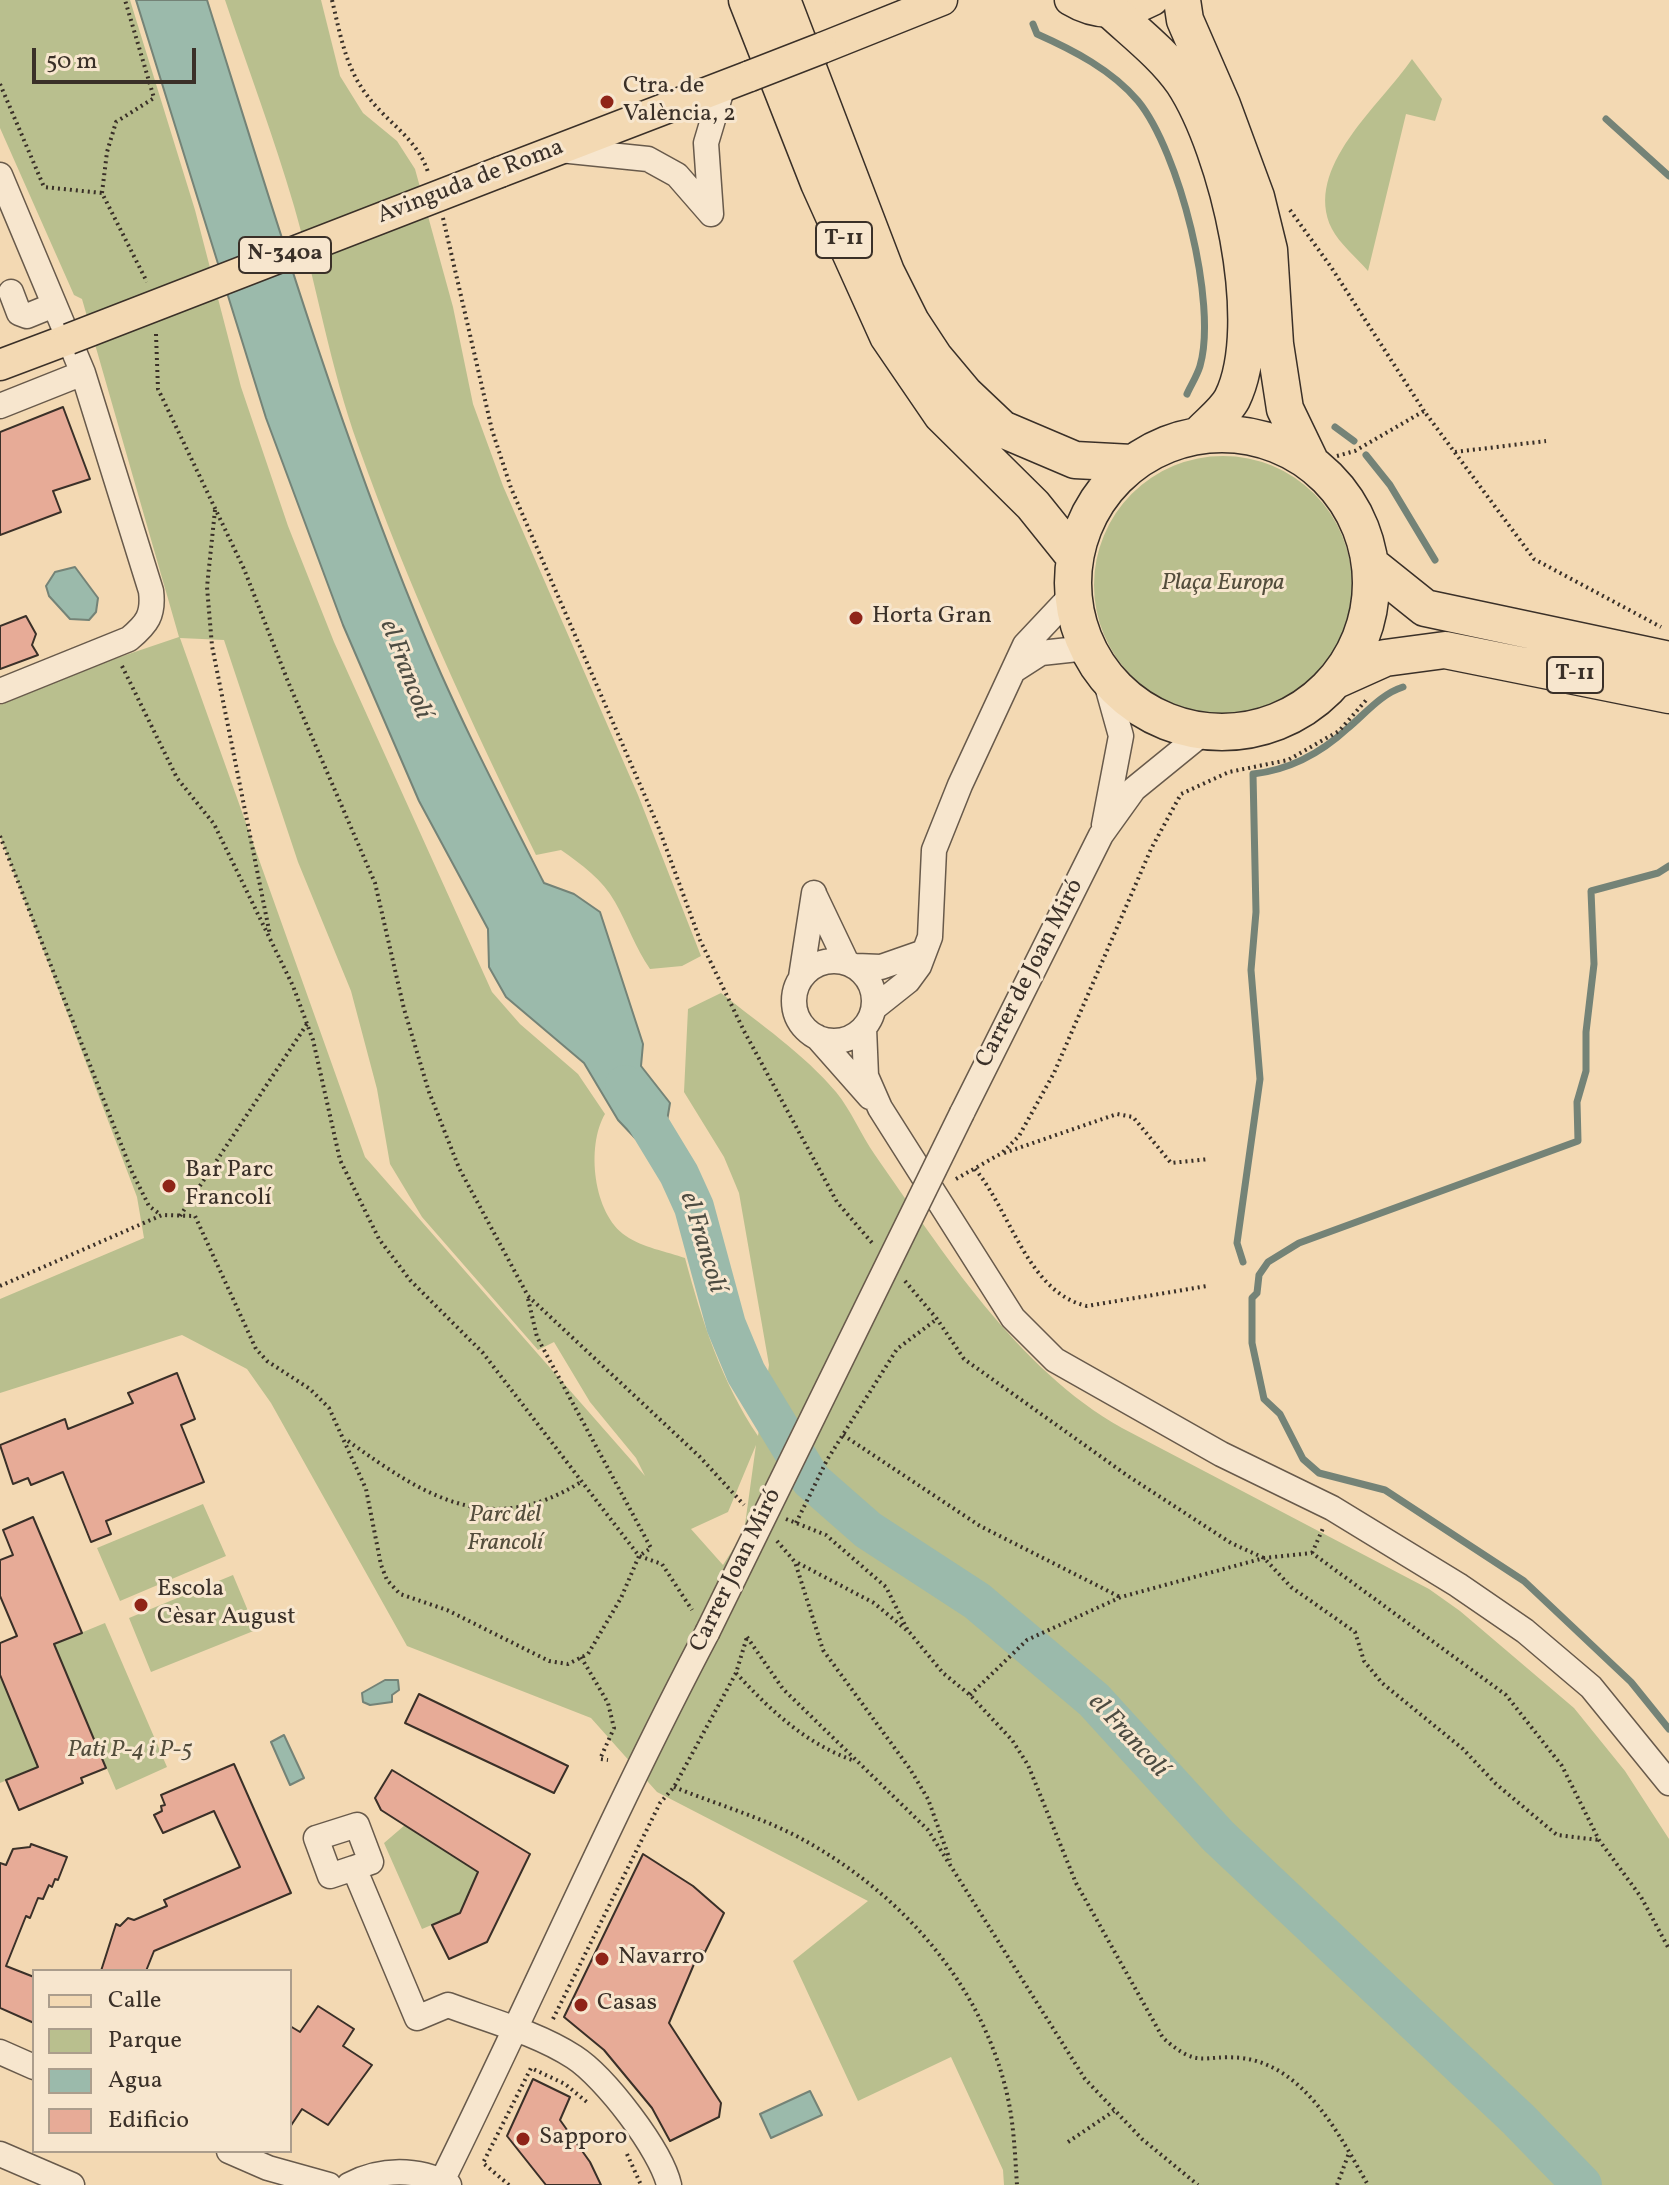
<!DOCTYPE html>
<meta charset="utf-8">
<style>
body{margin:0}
#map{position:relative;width:1669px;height:2185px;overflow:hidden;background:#f3d9b3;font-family:Vollkorn,serif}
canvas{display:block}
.legend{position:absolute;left:32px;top:1969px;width:260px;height:184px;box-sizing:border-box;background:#f7e6ce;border:2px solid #ab9d8c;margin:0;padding:10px 14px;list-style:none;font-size:24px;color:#3a3028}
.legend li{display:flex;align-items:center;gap:16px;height:40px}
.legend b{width:40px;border:2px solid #ab9d8c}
.scale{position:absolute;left:32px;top:48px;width:164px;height:36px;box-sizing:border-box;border:4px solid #3a3028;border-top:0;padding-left:10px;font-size:24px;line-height:28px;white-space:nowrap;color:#3a3028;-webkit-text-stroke:6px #f7e6ce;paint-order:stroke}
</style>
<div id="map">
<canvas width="1669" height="2185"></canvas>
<ul class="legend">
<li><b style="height:10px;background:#f3d9b3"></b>Calle</li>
<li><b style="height:22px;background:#b9bf8e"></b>Parque</li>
<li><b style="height:22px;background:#9bbaab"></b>Agua</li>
<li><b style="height:22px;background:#e7ab97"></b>Edificio</li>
</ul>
<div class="scale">50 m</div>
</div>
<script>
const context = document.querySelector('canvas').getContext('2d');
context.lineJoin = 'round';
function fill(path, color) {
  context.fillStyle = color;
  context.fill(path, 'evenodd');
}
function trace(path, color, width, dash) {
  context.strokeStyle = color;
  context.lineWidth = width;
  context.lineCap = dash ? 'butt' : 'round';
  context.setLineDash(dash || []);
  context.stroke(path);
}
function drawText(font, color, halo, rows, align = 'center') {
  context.font = font + ' Vollkorn,serif';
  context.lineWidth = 6;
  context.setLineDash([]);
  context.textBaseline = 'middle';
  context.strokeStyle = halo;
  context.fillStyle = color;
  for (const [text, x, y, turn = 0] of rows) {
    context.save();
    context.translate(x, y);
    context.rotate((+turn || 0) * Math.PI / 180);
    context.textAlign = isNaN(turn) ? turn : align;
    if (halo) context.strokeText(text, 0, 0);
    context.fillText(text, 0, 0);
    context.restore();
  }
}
fill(new Path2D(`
 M 0,0 L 130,0 L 195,210 L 241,387 L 288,526 L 334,642 L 492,992 L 520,1024 L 578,1074 L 605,1114 C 586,1146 593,1214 626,1236 C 641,1247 668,1252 685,1258 C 702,1321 721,1381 758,1436 L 769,1365 L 739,1193 L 724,1157 L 684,1092 L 688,1009 L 721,993 C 760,1024 804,1054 836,1092 C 851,1110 861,1135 875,1155 C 943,1252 1017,1369 1122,1428 L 1429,1589 L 1460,1611 L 1574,1708 L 1625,1771 L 1669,1839 L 1669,2185 L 1004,2185 L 1003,2170 L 951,2057 L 858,2101 L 793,1961 L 868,1901 L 657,1792 L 591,1718 L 407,1646 L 271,1403 L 247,1369 L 182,1335 L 0,1393 L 0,1299 L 144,1238 L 137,1197 L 0,836 L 0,705 L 111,660 L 179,637 L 82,299 L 74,295 L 0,128 ZM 180,638 L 224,640 L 298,862 L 351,991 L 377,1089 L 390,1164 L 422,1217 L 538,1350 L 554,1342 L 590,1402 L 636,1458 L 645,1476 L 365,1157 ZM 756,1445 L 744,1532 L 723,1565 L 691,1529 L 728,1512 Z
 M 225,0 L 321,0 L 340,76 L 363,113 L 397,141 L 415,169 L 453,307 L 473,404 L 503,486 L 638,795 L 701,956 L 682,966 L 650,969 C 635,947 628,925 615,902 C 603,880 581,864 561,850 L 536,855 C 470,721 408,586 358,445 C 330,367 317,286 294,206 C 274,137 248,69 225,0 Z
 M 1412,59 L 1442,99 L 1435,121 L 1406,114 L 1368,271 C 1357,258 1339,243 1332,229 C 1302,168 1381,105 1412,59 Z
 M1094 585a129 129 0 1 1 258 0a129 129 0 1 1-258 0Z
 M 203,1504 L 226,1556 L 120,1601 L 97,1548 Z
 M 233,1575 L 256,1630 L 151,1672 L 129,1618 Z
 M 105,1623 L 167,1767 L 116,1790 L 54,1644 Z
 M 0,1676 L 38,1767 L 0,1783 Z
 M 405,1825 L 478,1872 L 460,1913 L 422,1929 L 384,1843 Z`), '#b9bf8e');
const water = new Path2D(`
 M 136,0 L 207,0 C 272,207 334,414 416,615 C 453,707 499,795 544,883 L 574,894 L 600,912 L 643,1044 L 641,1066 L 670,1103 L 667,1121 L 636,1139 L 618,1120 L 584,1063 L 506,997 L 489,967 L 488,929 L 419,801 L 343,625 L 266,418 Z
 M 75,567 L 98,598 L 96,612 L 89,620 L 70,619 L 49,596 L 46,586 L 55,572 Z
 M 385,1680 L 398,1680 L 399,1690 L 392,1695 L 392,1702 L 370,1705 L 363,1702 L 362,1693 Z
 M 284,1735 L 304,1778 L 290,1785 L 271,1742 Z
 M 810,2091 L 822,2115 L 771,2138 L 760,2114 Z`);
fill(water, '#9bbaab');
trace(water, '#748377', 2);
trace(new Path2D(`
 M 1033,24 L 1037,34 C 1073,50 1112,70 1138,101 C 1179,151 1218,304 1200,366 C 1197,376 1191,385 1187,394
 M 1606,119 L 1669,176
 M 1335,427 L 1354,441
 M 1366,455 L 1390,485 L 1435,560
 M 1669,866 L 1658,873 L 1591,891 L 1594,964 L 1586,1032 L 1586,1071 L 1577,1102 L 1578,1141 L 1299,1243 L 1268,1262 L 1259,1275 L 1257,1293 L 1252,1298 L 1252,1343 L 1264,1399 L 1280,1414 L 1303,1459 L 1319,1473 L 1385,1490 L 1524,1581 L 1631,1682 L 1669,1729
 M 1243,1262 L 1237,1243 L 1260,1079 L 1251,970 L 1256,912 L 1253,774 C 1289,770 1321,753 1348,728 C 1366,713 1381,694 1403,687`), '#748377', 7);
trace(new Path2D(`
 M 625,1085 L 679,1174 L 694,1207 L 726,1325 L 746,1373 L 811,1480 L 868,1530 L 977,1601 L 1094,1700 L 1218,1836 L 1518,2119 L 1582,2185`), '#9bbaab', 40);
const building = new Path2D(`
 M 63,407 L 90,479 L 53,491 L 61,512 L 0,535 L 0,432 Z
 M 26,616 L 36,634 L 32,645 L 38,655 L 0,669 L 0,626 Z
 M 177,1373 L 195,1419 L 181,1425 L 204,1482 L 106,1521 L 111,1534 L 91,1542 L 63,1472 L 31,1485 L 28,1478 L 13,1484 L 0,1445 L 65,1419 L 68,1429 L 133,1403 L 128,1393 Z
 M 33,1517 L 82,1633 L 54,1644 L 106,1768 L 81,1778 L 83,1783 L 19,1810 L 6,1780 L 38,1767 L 0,1675 L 0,1643 L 17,1636 L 0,1596 L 0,1560 L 13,1555 L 3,1530 Z
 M 419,1694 L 568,1766 L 554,1793 L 405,1723 Z
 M 234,1764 L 291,1893 L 154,1951 L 146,1971 L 101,1971 L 116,1924 L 120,1926 L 128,1918 L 134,1920 L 167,1906 L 164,1900 L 240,1867 L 214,1811 L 163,1833 L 154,1815 L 162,1811 L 161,1806 L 165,1805 L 161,1795 Z
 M 392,1770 L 530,1854 L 487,1942 L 449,1959 L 432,1925 L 460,1913 L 478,1872 L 381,1810 L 375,1798 Z
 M 31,1844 L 67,1857 L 58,1880 L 55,1879 L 52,1887 L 49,1885 L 43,1899 L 38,1898 L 30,1918 L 26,1916 L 6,1966 L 34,1977 L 34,2023 L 0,2008 L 0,1863 L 6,1865 L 13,1849 L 30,1847 Z
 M 643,1854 L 693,1886 L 724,1913 L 705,1952 L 700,1950 L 669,2023 L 721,2103 L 719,2117 L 670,2141 L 652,2108 L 604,2050 L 564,2017 Z
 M 318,2006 L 354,2029 L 343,2046 L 372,2065 L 328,2125 L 302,2109 L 290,2127 L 290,2026 L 300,2032 Z
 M 533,2079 L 570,2097 L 560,2120 L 590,2162 L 601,2185 L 546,2185 L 507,2136 Z`);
fill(building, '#e7ab97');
trace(building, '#3a3028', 2);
const minor = new Path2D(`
 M 560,150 L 648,159 L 677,175 L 711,214
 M 0,175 L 83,373 L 151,591 C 154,615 147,624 129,639 L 0,691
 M 711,214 L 706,143 L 723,86
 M 11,292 L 19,313 L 27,316 L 54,305
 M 0,406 L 83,373
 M 1013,671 L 1041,653 L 1087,648
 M 1104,825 L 1121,736 L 1104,675
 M 815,896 L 846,961
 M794 1001a40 40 0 1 1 80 0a40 40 0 1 1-80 0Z
 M 856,966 L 881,967 L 924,952
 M 801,977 L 814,893
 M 874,1008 L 908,981 L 919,966 L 930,937 L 934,850 L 960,785 L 1025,645 L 1072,595
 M 864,1028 L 866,1076 L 880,1108 L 1013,1318 L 1055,1360 L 1221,1454 L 1332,1508 L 1458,1585 L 1525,1631 L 1591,1687 L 1669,1783
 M 817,1037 L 870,1097
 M 962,1113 L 1101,835 L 1134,789 L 1204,732
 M 354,1868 L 330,1876 L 316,1838 L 357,1825 L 371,1862 L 354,1868 L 417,2018 L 448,2005 C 488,2020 537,2033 574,2057 C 605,2077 661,2150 669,2185
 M 0,2052 L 34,2067
 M 229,2151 L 268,2168 L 329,2185
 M 0,2154 L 72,2185
 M 442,2181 C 532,1999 612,1813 707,1633
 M 349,2185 C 381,2168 418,2168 449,2185`);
const major = new Path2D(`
 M 1070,0 C 1098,17 1125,15 1153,0
 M 822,48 L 942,0
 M 500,172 L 750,76
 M 0,365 L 69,339`);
const highway = new Path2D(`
 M 747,0 L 819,183 L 888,336 L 942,415 L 1033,505 L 1074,556
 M 782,0 L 886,272 L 911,322 L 934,357 L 965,394 L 1002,429 L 1075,460 L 1132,463
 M 1182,0 L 1185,20 L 1222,105 L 1256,197 L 1269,250 L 1275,344 L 1285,409 L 1311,463
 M 1114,13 C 1137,34 1165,56 1183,82 C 1228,150 1269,324 1232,399 C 1225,412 1209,424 1199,435
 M1073 583a149 149 0 1 1 298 0a149 149 0 1 1-298 0Z
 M 1370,564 L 1425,608 L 1669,660
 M 1336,680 L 1385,658 L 1445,650 L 1669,695`);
trace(minor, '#685a4b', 27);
trace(major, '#3a3028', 33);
trace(highway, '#3a3028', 39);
trace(new Path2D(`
 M 332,0 C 340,33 345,66 366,94 C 386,122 417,138 428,172
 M 0,84 L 44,187 L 102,193 L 147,282
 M 102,193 L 107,152 L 116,122 L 154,98 L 125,0
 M 1290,210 L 1331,267 L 1424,411
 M 443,218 L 492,430 L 511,488 L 658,826 L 700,940 L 744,1031 L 837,1202 L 873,1244
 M 156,334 L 158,389 L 244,569 L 289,684 L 375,883 L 404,1009 L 429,1092 L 459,1168 L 528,1296 L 700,1457 L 744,1505
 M 1455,452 L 1546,441
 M 1337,456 L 1355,451 L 1424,411 L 1534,559 L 1661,627
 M 215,510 L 207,587 L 212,646 L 270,935
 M 122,666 L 177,778 L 214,824 L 293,986 L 313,1040 L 340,1160 L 379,1239 L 410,1280 L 483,1353 L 639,1556 L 662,1564 L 692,1610
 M 0,836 L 132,1172 L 149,1206 L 161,1215
 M 1004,1153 L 1117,1114 L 1133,1117 L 1171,1163 L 1209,1159
 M 975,1169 C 1011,1212 1028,1293 1087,1306 L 1207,1286
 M 956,1179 L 1002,1153 L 1019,1136 L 1054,1073 L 1151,849 L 1181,794 L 1229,772 L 1288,760 L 1339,731 L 1368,698
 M 180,1216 L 307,1024
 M 905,1281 L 937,1319 L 964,1359 L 1128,1476 L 1231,1543 L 1264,1558 L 1291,1587 L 1355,1632 L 1364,1661 L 1382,1683 L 1463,1749 L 1496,1784 L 1557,1835 L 1599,1840
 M 0,1286 L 162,1215 L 195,1216 L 256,1349 L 267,1361 L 310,1389 L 329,1408 L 366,1489 L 381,1565 L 387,1580 L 400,1594 L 447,1610 L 549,1661 L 568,1664 L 588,1654 L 621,1598 L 639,1556 L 651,1548 L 537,1337 L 528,1299
 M 843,1435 L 980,1526 L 1120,1597
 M 348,1441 C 425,1496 489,1539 581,1482
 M 786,1519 L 826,1535 L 886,1587 L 908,1631
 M 796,1523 L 827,1460 L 897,1349 L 937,1319
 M 777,1541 L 795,1562 L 823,1650 L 910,1769 L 928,1799 L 950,1860
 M 1312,1553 L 1324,1526
 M 798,1563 L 874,1603 L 910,1633 L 943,1673 L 970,1695 L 1012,1740 L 1028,1765 L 1076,1883 L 1163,2038 C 1200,2070 1201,2054 1242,2058 C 1305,2066 1340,2136 1368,2185
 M 747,1637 L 783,1689 L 928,1830 L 1085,2079 L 1142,2139 L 1198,2185
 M 581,1657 L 608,1703 L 614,1728 L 600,1759 L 608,1760
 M 736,1673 C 771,1711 806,1744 855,1761
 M 970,1695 L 1027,1640 L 1121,1597 L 1264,1558 L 1312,1553 L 1506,1695 L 1562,1766 L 1599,1840 L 1641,1897 L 1669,1949
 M 674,1787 C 718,1805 768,1819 809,1843 C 904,1897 982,1986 1007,2094 C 1014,2124 1015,2155 1017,2185
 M 553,2019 L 660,1803 L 674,1787 L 736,1673 L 747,1637
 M 1068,2142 L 1114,2111
 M 627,2154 L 641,2185
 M 509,2185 L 483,2163 L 531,2068 L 565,2084 L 588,2103
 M 1337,2185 L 1349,2153`), '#3a3028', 4, [2, 4]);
trace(minor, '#f7e6ce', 24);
trace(major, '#f3d9b3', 30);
trace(highway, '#f3d9b3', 36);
const minorBridge = new Path2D(`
 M 707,1633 L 962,1113`);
const majorBridge = new Path2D(`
 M 750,76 L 822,48
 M 69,339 L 500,172`);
trace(minorBridge, '#685a4b', 27, []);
trace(majorBridge, '#3a3028', 33, []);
trace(minorBridge, '#f7e6ce', 24);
trace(majorBridge, '#f3d9b3', 30);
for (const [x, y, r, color] of [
 [607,102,8,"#8f2418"],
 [856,618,8,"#8f2418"],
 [169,1186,8,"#8f2418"],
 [141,1605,8,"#8f2418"],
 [602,1959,8,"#8f2418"],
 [581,2005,8,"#8f2418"],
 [523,2139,8,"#8f2418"]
]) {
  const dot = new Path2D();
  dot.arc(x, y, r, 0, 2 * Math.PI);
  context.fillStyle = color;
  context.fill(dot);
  trace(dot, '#f7e6ce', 3);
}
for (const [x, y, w] of [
 [844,240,56],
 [285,255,92],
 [1575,675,56]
]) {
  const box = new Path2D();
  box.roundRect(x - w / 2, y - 18, w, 36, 6);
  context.fillStyle = '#f7e6ce';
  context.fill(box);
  trace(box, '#3a3028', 2);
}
drawText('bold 22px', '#3a3028', null, [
 ["T-11",844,240],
 ["N-340a",285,255],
 ["T-11",1575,675]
]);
drawText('24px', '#3a3028', '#f7e6ce', [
 ["Ctra. de",623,88],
 ["València, 2",623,116],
 ["Horta Gran",872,618],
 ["Bar Parc",185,1172],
 ["Francolí",185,1200],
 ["Escola",157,1591],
 ["Cèsar August",157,1619],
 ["Navarro",618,1959],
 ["Casas",597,2005],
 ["Sapporo",539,2139]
], 'left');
drawText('24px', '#3a3028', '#f7e6ce', [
 ["Avinguda de Roma",471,183,-21],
 ["Carrer de Joan Miró",1031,974,-63],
 ["Carrer Joan Miró",737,1571,-64]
]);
drawText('italic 24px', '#534d3c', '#f7e6ce', [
 ["Plaça Europa",1223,585],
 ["Parc del",505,1517],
 ["Francolí",505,1545],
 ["Pati P-4 i P-5",130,1752]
]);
drawText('italic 26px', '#4d4c42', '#f7e6ce', [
 ["el Francolí",404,670,69],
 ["el Francolí",701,1243,73],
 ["el Francolí",1127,1737,47]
]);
</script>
